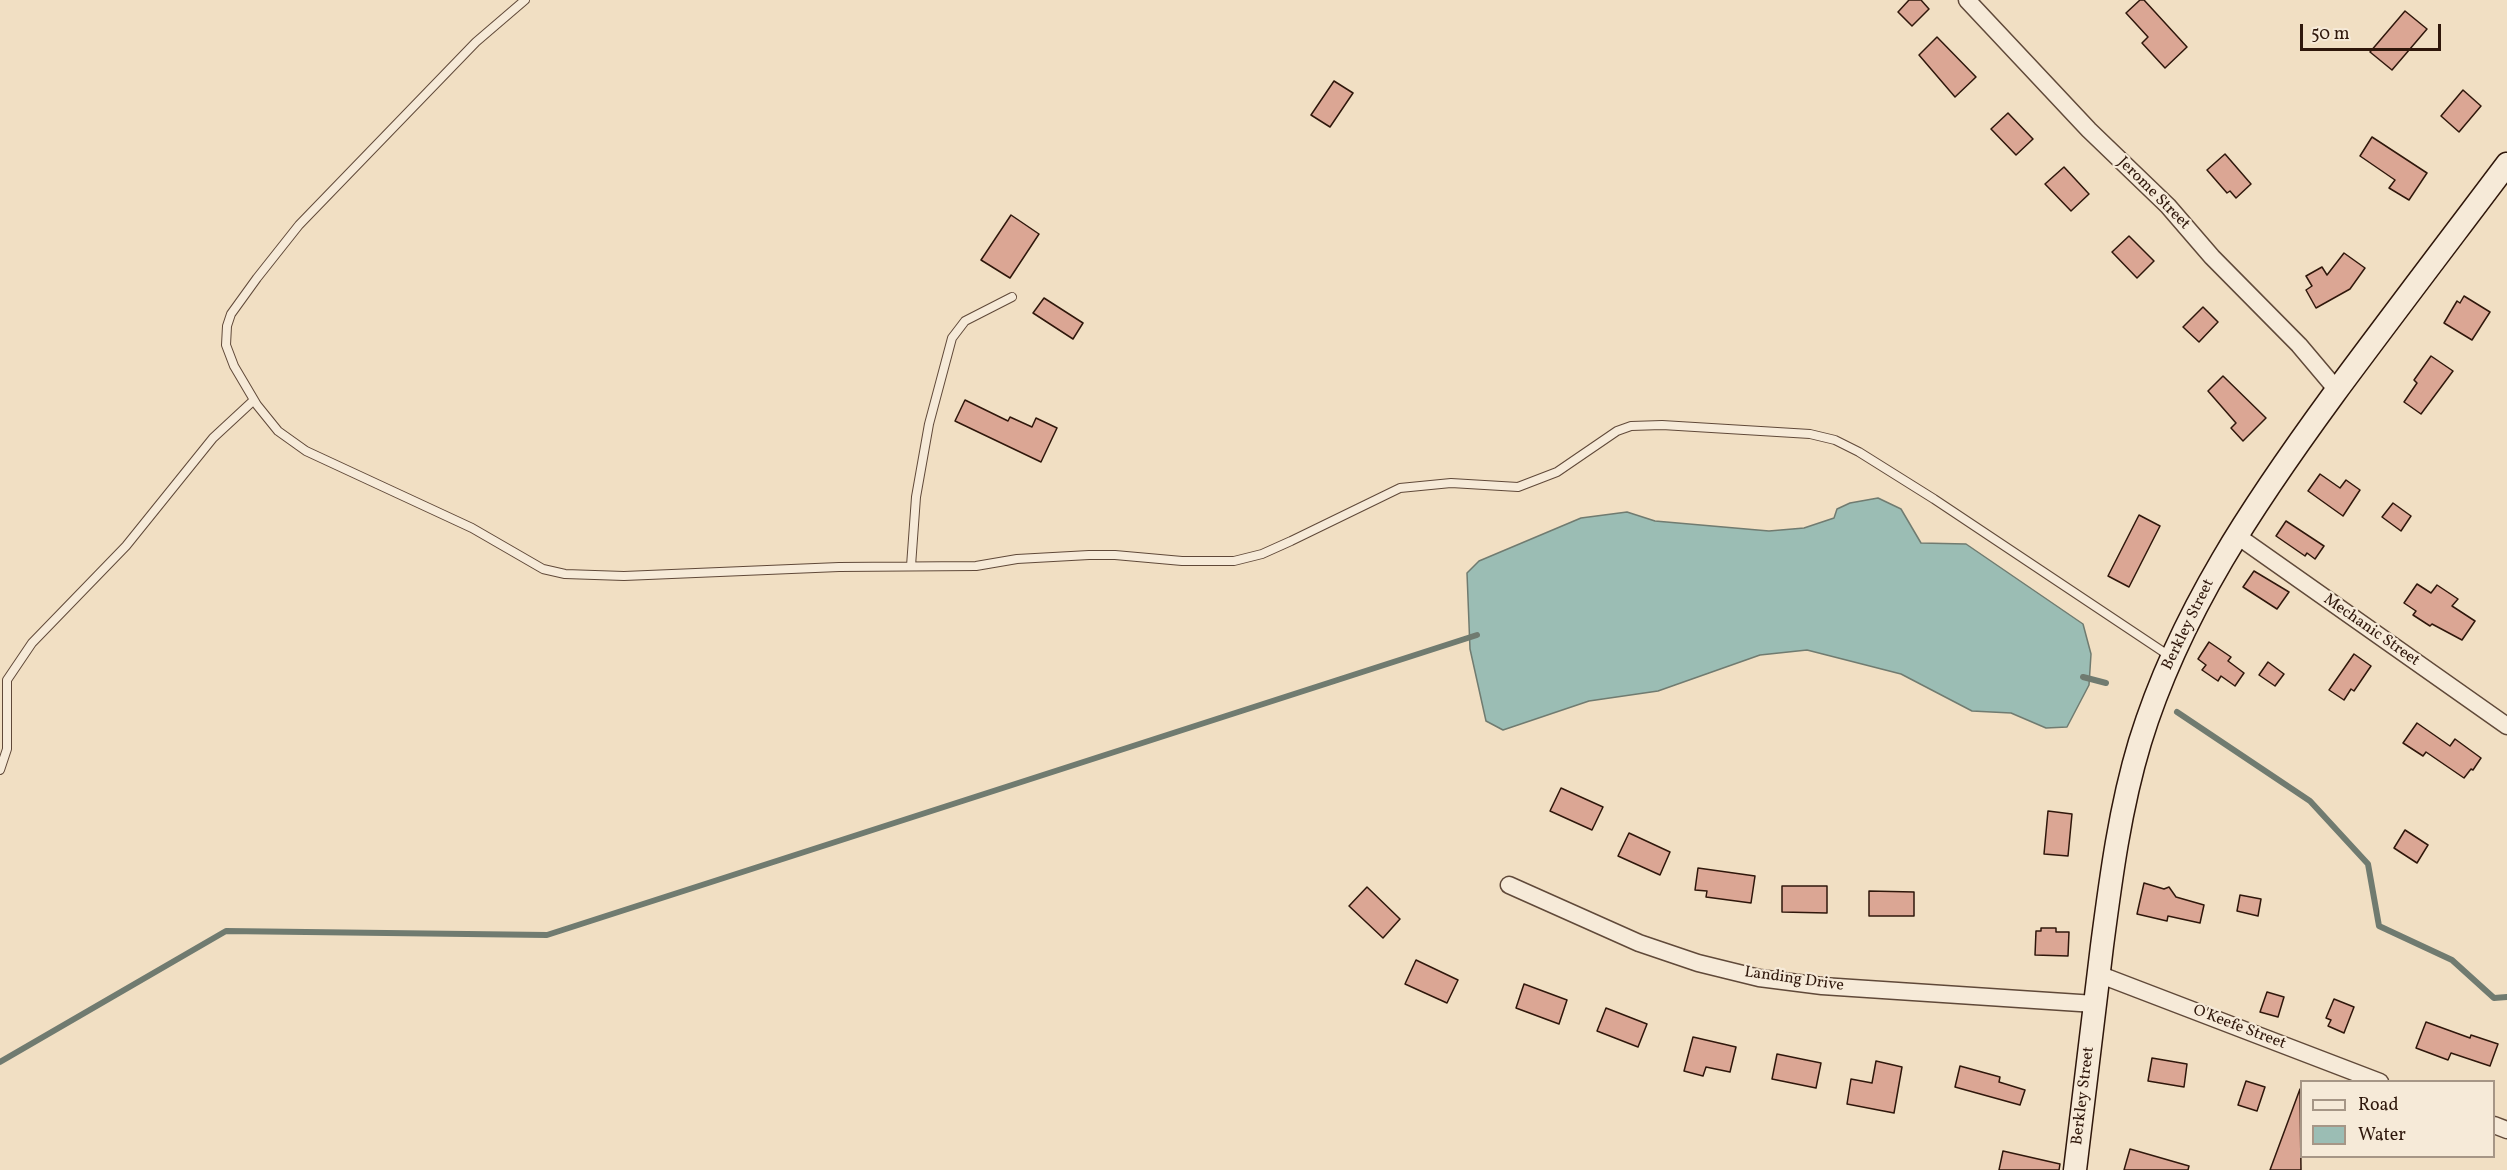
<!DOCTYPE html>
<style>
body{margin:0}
#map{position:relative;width:2507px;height:1170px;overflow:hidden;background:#f1dfc3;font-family:Vollkorn,serif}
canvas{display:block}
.legend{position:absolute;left:2300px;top:1080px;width:195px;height:78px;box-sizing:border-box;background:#f6ead8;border:2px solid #a69686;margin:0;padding:8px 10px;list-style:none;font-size:18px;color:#2f170b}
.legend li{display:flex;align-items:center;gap:12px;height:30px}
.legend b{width:30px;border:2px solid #a69686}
.scale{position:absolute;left:2300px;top:24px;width:141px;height:27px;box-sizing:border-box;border:3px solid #2f170b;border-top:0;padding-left:8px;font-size:18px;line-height:21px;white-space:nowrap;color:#2f170b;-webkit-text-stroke:4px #f6ead8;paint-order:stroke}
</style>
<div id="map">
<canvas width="2507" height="1170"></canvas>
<ul class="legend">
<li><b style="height:8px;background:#f6ead8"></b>Road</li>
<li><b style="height:16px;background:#9bbdb4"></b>Water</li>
</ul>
<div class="scale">50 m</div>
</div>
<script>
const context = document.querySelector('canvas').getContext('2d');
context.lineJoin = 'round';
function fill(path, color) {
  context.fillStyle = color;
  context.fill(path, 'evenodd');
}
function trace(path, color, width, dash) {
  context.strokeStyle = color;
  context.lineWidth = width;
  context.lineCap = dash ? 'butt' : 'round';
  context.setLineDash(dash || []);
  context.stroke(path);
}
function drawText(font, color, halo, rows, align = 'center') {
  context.font = font + ' Vollkorn,serif';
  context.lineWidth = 4.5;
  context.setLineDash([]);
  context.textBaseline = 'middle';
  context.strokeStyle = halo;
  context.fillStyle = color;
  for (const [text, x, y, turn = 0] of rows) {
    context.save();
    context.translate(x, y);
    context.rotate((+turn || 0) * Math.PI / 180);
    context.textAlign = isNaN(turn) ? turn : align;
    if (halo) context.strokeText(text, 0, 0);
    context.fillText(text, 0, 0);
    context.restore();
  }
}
const water = new Path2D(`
 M 1878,498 L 1901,509 L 1921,543 L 1966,544 L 2083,624 L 2091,654 L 2089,685 L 2067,727 L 2046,728 L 2011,713 L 1972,711 L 1901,674 L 1807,650 L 1760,655 L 1658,691 L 1589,701 L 1503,730 L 1486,721 L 1470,649 L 1467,573 L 1479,561 L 1581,518 L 1627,512 L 1655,521 L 1769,531 L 1804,528 L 1834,518 L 1837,509 L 1850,503 Z`);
fill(water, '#9bbdb4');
trace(water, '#707b70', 1.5);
trace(new Path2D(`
 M 2083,677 L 2106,683
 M 2177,712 L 2310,801 L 2368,864 L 2379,926 L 2452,960 L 2494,998 L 2507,997
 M 0,1062 L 226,931 L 547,935 L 1477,635`), '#707b70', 6);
const building = new Path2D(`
 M 1909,0 L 1921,0 L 1929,9 L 1912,26 L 1898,12 Z
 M 2140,0 L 2144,0 L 2187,47 L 2165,68 L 2142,43 L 2148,37 L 2126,13 Z
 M 2405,11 L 2427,29 L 2392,70 L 2370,52 Z
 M 1937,37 L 1976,77 L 1955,97 L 1919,55 Z
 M 1334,81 L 1353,93 L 1330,127 L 1311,115 Z
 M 2463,90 L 2481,106 L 2459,132 L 2441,116 Z
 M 2008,113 L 2033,139 L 2016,155 L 1991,129 Z
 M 2372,137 L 2427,173 L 2409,200 L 2389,188 L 2395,180 L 2360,156 Z
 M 2225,154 L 2251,184 L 2236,198 L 2230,191 L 2227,193 L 2207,170 Z
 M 2064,167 L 2089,194 L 2071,211 L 2045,184 Z
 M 1011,215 L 1039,234 L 1010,278 L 981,260 Z
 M 2129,236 L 2154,261 L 2137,278 L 2112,252 Z
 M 2344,253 L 2365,268 L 2350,289 L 2316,308 L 2306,290 L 2312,286 L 2306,276 L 2322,267 L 2327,275 Z
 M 2464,296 L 2490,312 L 2472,340 L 2444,323 L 2457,301 L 2460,303 Z
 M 1044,298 L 1083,323 L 1073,339 L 1033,313 Z
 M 2203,307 L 2218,322 L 2199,342 L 2183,327 Z
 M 2431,356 L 2453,371 L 2421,414 L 2404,402 L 2417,383 L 2414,380 Z
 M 2223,376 L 2266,418 L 2243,441 L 2231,428 L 2236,423 L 2208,391 Z
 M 965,400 L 1008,421 L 1010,417 L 1032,427 L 1036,418 L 1057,428 L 1041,462 L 955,421 Z
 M 2320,474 L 2340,488 L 2346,480 L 2360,490 L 2343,516 L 2308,491 Z
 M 2393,503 L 2411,516 L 2401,531 L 2382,517 Z
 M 2139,515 L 2160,526 L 2129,587 L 2108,576 Z
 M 2286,521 L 2324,546 L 2315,559 L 2307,553 L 2305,556 L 2276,536 Z
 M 2254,571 L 2289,592 L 2277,609 L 2243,587 Z
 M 2417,584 L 2431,593 L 2437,585 L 2458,599 L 2452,606 L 2475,621 L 2462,640 L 2432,624 L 2430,626 L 2413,615 L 2416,611 L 2404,603 Z
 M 2209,642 L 2231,657 L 2228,661 L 2244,673 L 2235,686 L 2221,676 L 2218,681 L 2202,670 L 2206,665 L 2198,659 Z
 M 2354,654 L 2371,666 L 2354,691 L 2351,689 L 2344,700 L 2329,690 Z
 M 2268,662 L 2284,674 L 2275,686 L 2259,675 Z
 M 2417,723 L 2450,746 L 2455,739 L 2481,758 L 2473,770 L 2471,769 L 2464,778 L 2426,752 L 2423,756 L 2403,743 Z
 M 1561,788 L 1603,807 L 1592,830 L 1550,811 Z
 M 2048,811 L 2072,814 L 2068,856 L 2044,854 Z
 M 2405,830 L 2428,845 L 2417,863 L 2394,848 Z
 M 1629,833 L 1670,852 L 1660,875 L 1618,856 Z
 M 1698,868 L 1755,876 L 1751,903 L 1706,897 L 1707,891 L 1695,890 Z
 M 2144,883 L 2164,889 L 2169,887 L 2176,897 L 2204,905 L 2200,923 L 2168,916 L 2167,921 L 2137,914 Z
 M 1782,886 L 1827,886 L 1827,913 L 1782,912 Z
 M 1367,887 L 1400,919 L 1383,938 L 1349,906 Z
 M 1869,891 L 1914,892 L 1914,916 L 1869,916 Z
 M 2240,895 L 2261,899 L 2258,916 L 2237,911 Z
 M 2041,928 L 2056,928 L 2056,932 L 2069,932 L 2068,956 L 2035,955 L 2036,931 L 2041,931 Z
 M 1416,960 L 1458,980 L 1447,1003 L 1405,984 Z
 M 1524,984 L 1567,1000 L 1559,1024 L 1516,1008 Z
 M 2267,992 L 2284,997 L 2278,1017 L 2260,1012 Z
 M 2334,999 L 2354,1007 L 2344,1033 L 2328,1026 L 2331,1020 L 2326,1018 Z
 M 1606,1008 L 1647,1024 L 1638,1047 L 1597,1031 Z
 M 2426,1022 L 2470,1038 L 2471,1035 L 2498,1044 L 2490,1066 L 2451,1053 L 2448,1060 L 2416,1048 Z
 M 1693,1037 L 1736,1047 L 1730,1072 L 1706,1067 L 1703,1076 L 1684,1071 Z
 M 1777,1054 L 1821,1063 L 1816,1088 L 1772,1079 Z
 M 2152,1058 L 2187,1064 L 2184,1087 L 2148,1081 Z
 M 1876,1061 L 1902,1067 L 1894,1113 L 1847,1104 L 1851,1079 L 1872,1083 Z
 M 1960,1066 L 2000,1077 L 1999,1082 L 2025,1090 L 2020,1105 L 1955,1087 Z
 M 2246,1081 L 2265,1087 L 2257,1111 L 2238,1105 Z
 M 2300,1089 L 2301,1170 L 2270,1170 Z
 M 2130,1149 L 2189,1166 L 2188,1170 L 2124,1170 Z
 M 2003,1151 L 2060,1164 L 2059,1170 L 1999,1170 Z`);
fill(building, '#dba694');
trace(building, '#2f170b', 1.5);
const lane = new Path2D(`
 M 525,0 L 476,42 L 299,225 L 257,278 L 231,314 L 227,326 L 226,345 L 234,366 L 257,405 L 278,431 L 306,451 L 472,528 L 543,569 L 565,574 L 624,576 L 839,567 L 976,566 L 1017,559 L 1089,555 L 1115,555 L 1182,561 L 1234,561 L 1262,554 L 1291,541 L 1400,488 L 1451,483 L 1518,487 L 1557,472 L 1617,431 L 1631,426 L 1662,425 L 1810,434 L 1835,440 L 1859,452 L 1934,499 L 2171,657
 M 911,566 L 916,497 L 929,424 L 952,338 L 965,321 L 1012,297
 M 0,770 L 7,749 L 7,680 L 32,643 L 126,546 L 213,438 L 254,400`);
const street = new Path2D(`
 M 1967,0 L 2089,130 L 2168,206 L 2212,257 L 2299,345 L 2337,390
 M 2236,535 L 2507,726
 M 1509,885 L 1639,943 L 1698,963 L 1759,978 L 1822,986 L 2095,1004
 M 2098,974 L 2380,1082
 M 2494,1125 L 2507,1130`);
const secondary = new Path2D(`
 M 2075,1170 C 2084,1095 2093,1021 2102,946 C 2111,877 2120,808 2140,742 C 2180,612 2255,502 2334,394 C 2391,317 2449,241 2507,164`);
trace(lane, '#604939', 10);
trace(street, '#604939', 19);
trace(secondary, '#2f170b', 25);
trace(lane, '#f6ead8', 8);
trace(street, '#f6ead8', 16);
trace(secondary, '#f6ead8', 22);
drawText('16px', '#2f170b', '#f6ead8', [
 ["Jerome Street",2153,194,45],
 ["Berkley Street",2189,625,-64],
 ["Mechanic Street",2371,631,35],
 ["Landing Drive",1794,980,8],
 ["O'Keefe Street",2239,1028,21],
 ["Berkley Street",2084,1096,-83]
]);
</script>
